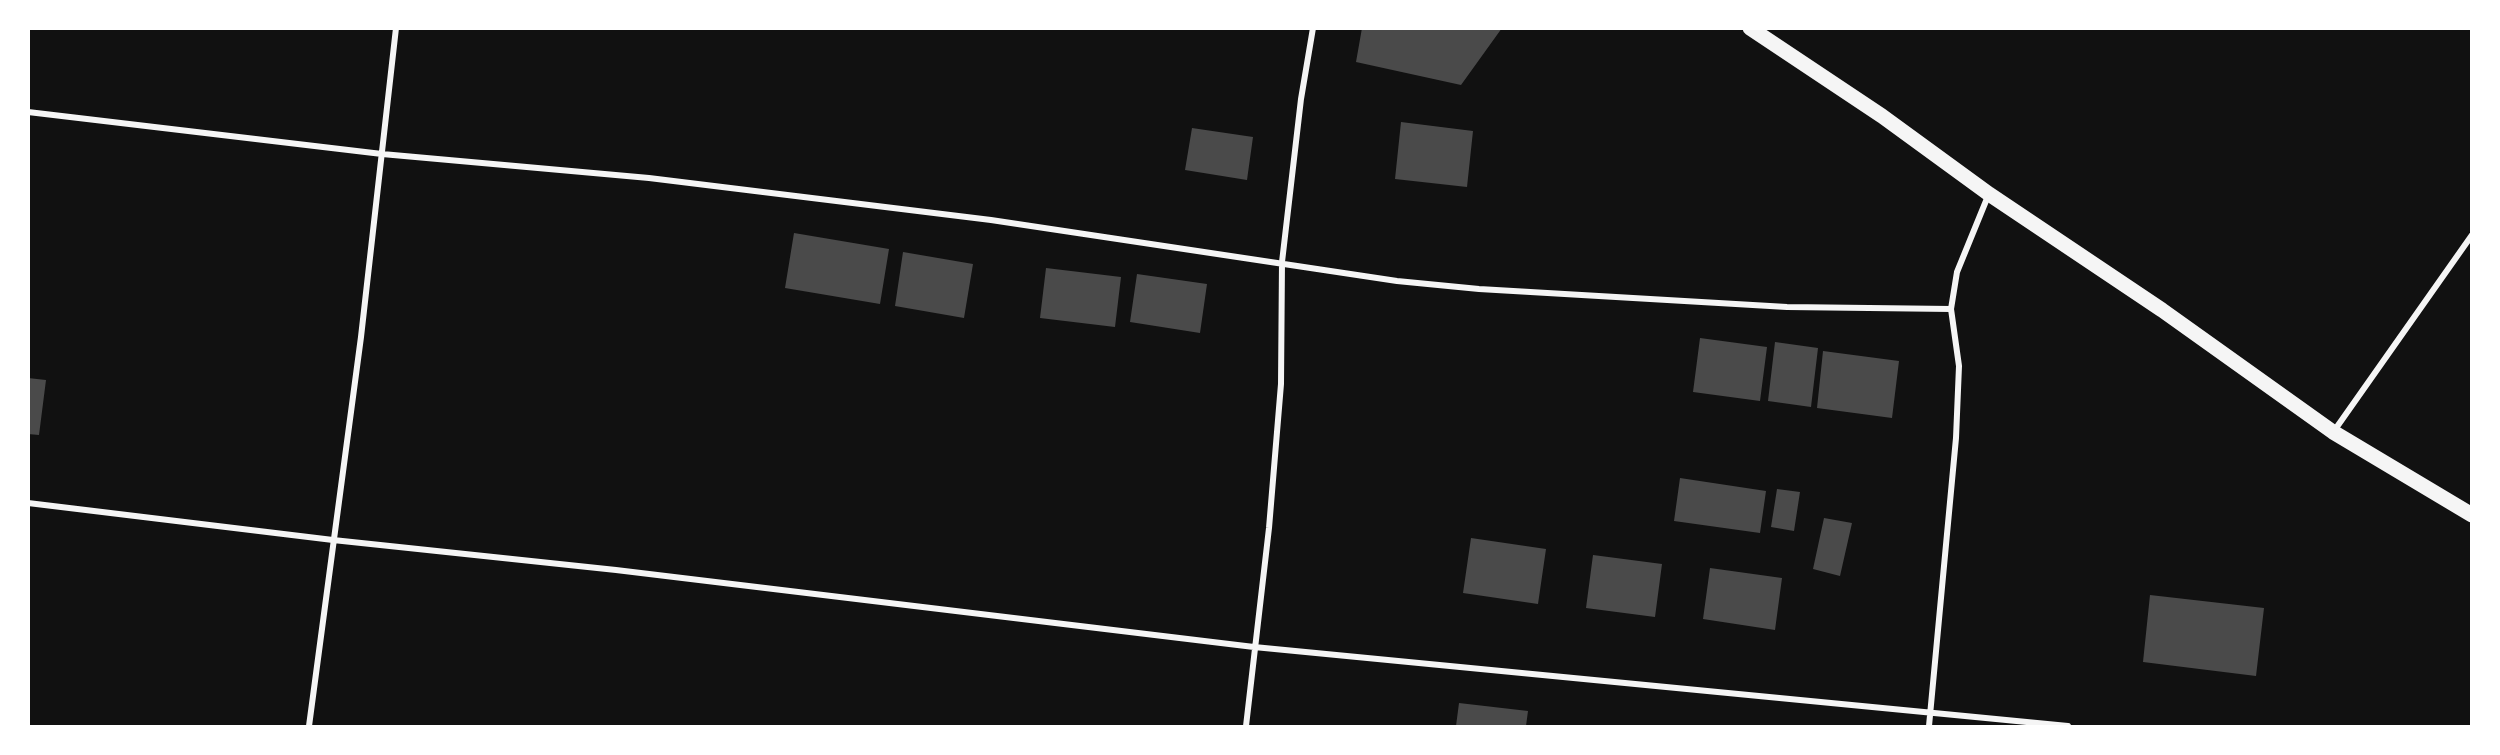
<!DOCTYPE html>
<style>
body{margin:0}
#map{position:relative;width:2500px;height:755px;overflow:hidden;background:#111;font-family:"PT Sans Narrow",sans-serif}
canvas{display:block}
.frame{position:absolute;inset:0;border:30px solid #fff;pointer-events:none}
</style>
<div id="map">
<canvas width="2500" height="755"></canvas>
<div class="frame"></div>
</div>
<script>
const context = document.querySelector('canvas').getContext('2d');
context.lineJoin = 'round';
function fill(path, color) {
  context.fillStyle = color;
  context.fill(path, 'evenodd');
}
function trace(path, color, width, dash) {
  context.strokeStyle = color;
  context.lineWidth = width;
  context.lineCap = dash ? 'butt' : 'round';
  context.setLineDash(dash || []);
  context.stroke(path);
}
fill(new Path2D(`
 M 1362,28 L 1502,28 L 1461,85 L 1356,62 Z
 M 1401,122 L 1473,131 L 1467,187 L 1395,179 Z
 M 1192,128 L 1253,137 L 1247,180 L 1185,170 Z
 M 794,233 L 889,249 L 880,304 L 785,288 Z
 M 903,252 L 973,264 L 964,318 L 895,306 Z
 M 1046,268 L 1121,277 L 1115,327 L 1040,318 Z
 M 1137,274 L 1207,284 L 1200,333 L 1130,322 Z
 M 1700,338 L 1767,347 L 1760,401 L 1693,392 Z
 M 1775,342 L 1818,348 L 1811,407 L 1768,401 Z
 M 1823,351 L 1899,361 L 1892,418 L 1817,408 Z
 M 28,378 L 46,380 L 39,435 L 28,434 Z
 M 1680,478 L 1766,491 L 1760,533 L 1674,521 Z
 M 1777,489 L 1800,492 L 1794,531 L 1771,527 Z
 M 1824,518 L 1852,523 L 1840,576 L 1813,569 Z
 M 1471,538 L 1546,549 L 1538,604 L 1463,593 Z
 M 1593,555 L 1662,564 L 1655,617 L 1586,608 Z
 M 1710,568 L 1782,578 L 1775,630 L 1703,619 Z
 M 2150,595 L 2264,608 L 2256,676 L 2143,662 Z
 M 1459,703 L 1528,711 L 1526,726 L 1456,726 Z`), '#4a4a4a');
trace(new Path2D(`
 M 28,112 L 382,154 L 649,178 L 991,220 L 1397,281 L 1479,289 L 1787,307 L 1951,309
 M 2334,431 L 2472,235
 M 28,503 L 333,540 L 616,570 L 1254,647 L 2068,726
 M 309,726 L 361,337 L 396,28
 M 1246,726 L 1269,528 L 1281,384 L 1282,262 L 1301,99 L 1313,28
 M 1929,726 L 1956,438 L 1959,366 L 1951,309 L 1957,272 L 1988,196`), '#f5f5f5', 6);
trace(new Path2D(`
 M 1750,28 L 1882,116 L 1989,194 L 2162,310 L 2333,432 L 2472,515`), '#f5f5f5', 15);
</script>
